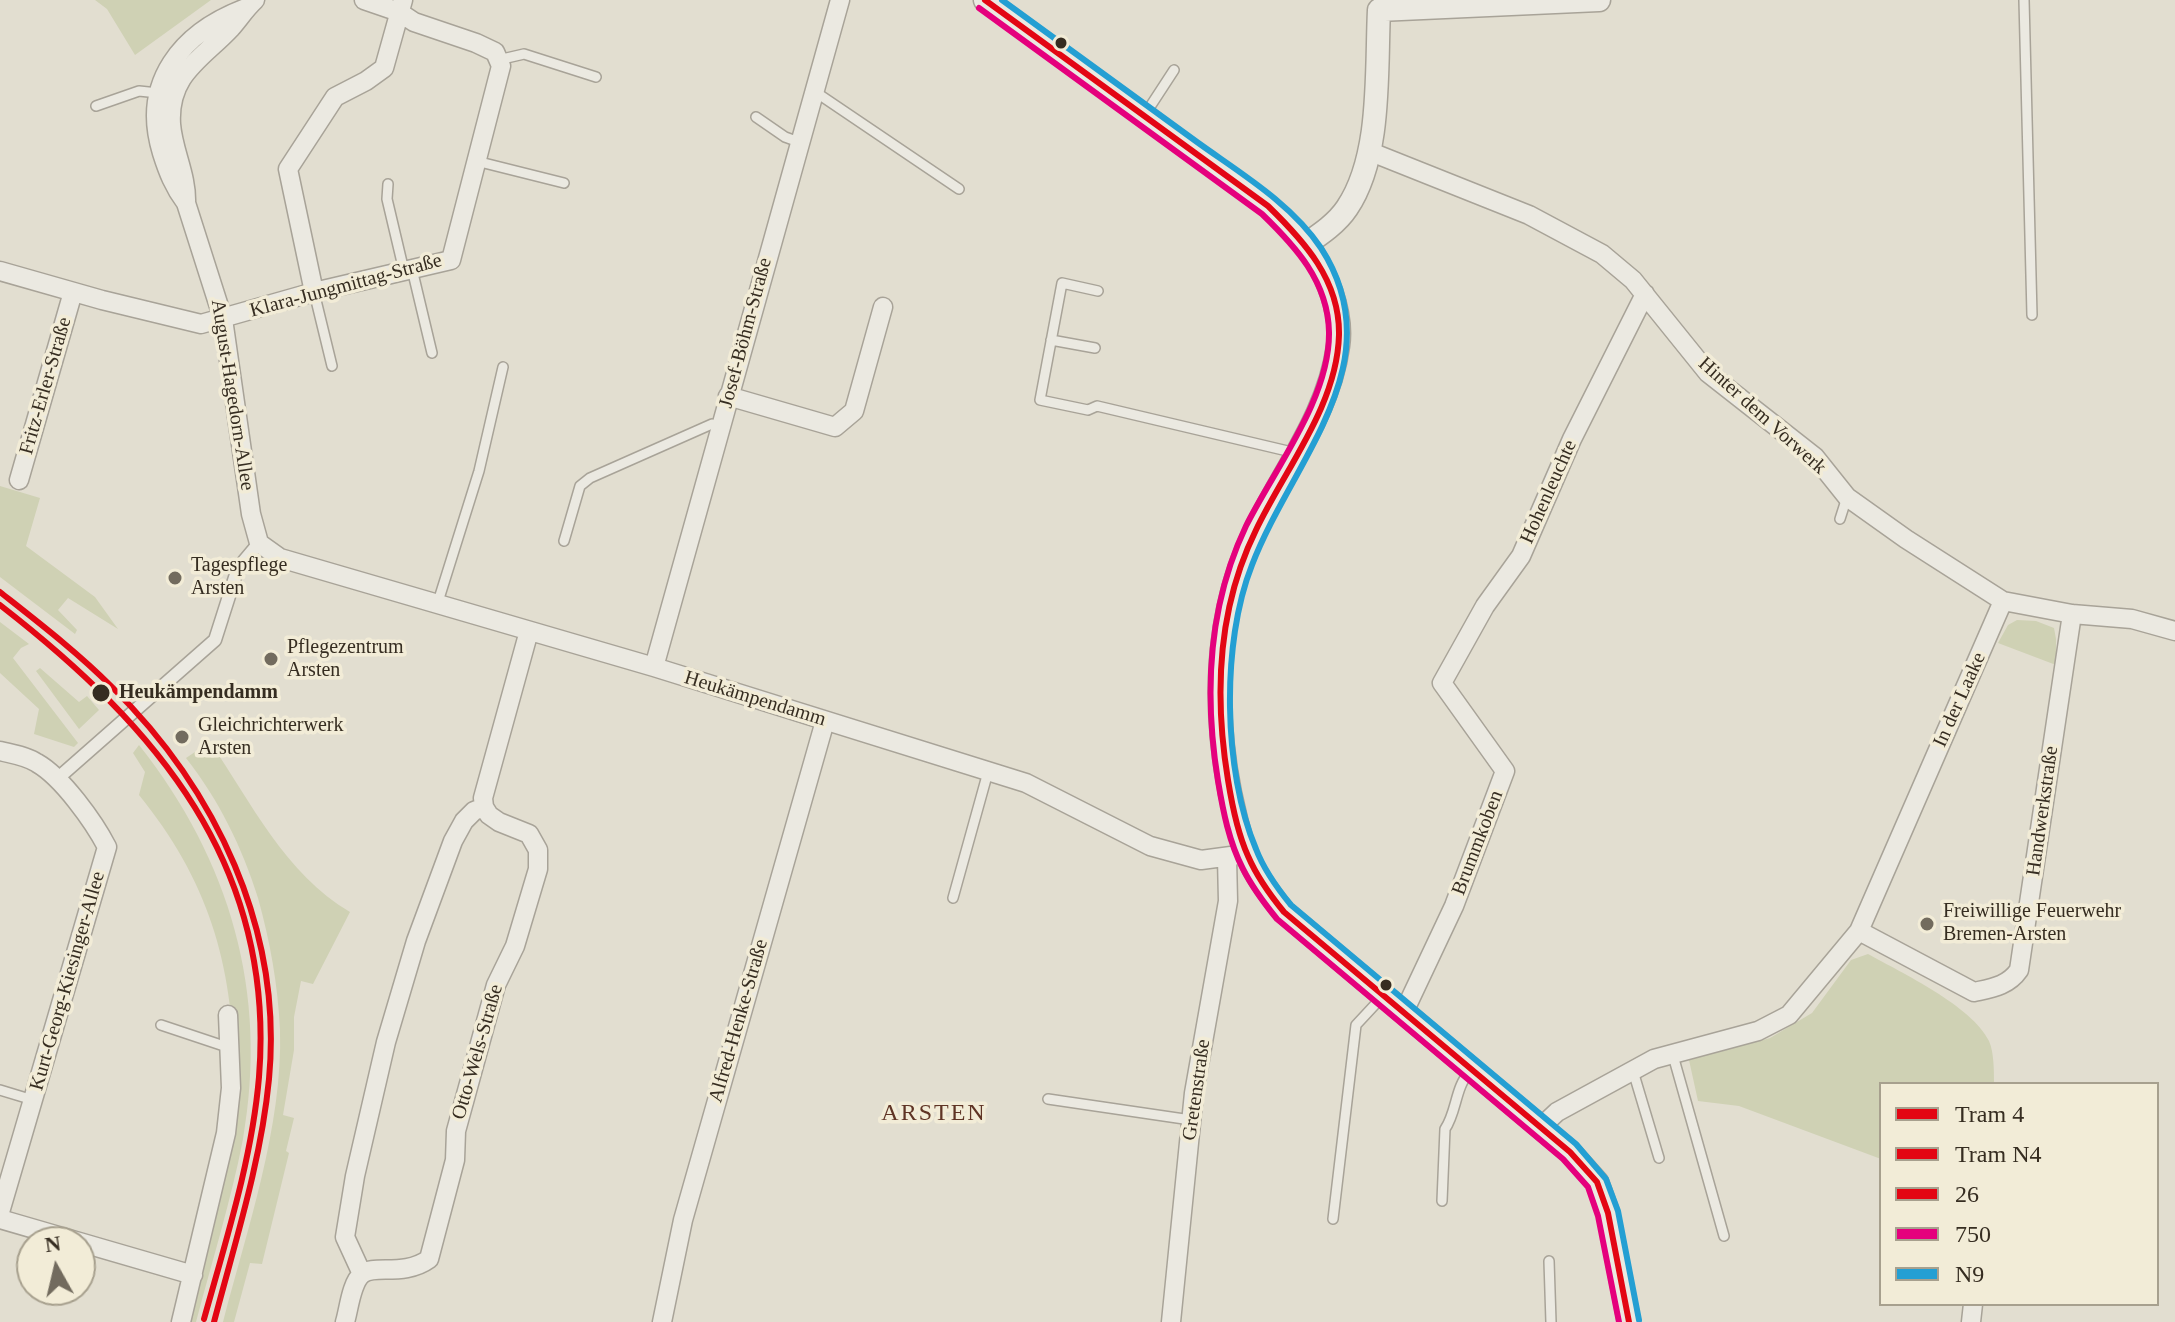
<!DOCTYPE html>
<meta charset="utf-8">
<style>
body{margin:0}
#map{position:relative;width:2175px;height:1322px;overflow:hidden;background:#e2ded0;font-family:Georgia,serif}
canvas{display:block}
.legend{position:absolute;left:1879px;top:1082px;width:280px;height:224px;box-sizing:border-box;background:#f2ecd7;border:2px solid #a7a08e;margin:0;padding:10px 14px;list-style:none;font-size:24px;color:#362d21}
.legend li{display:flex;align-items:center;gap:16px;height:40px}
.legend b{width:40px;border:2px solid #a7a08e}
.north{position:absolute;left:16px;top:1226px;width:80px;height:80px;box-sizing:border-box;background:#f2ecd7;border:2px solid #a7a08e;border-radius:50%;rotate:352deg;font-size:22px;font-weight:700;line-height:32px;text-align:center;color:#362d21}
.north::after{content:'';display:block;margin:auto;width:28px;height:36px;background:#726b5e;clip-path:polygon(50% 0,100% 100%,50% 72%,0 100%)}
</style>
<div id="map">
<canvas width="2175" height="1322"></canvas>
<ul class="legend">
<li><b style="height:10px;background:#e30613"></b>Tram 4</li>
<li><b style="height:10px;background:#e30613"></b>Tram N4</li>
<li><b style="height:10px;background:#e30613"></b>26</li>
<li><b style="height:10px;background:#e5007d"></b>750</li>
<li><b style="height:10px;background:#249fd3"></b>N9</li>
</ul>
<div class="north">N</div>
</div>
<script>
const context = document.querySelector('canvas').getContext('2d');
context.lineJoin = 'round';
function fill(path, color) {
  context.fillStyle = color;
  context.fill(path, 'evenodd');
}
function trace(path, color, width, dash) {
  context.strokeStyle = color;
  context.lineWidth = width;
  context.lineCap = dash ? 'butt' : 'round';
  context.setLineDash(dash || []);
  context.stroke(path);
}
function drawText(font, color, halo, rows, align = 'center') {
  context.font = font + ' Georgia,serif';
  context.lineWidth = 7;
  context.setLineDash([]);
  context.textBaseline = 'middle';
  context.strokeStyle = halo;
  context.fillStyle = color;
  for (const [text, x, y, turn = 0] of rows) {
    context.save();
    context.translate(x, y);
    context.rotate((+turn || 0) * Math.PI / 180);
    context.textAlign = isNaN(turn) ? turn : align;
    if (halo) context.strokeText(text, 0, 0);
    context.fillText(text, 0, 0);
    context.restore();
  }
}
fill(new Path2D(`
 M 95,0 L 211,0 L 135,55 L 107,9 Z
 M 0,486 L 40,498 L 26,546 L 95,597 L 118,629 L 68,598 L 58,610 L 77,630 L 75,634 L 0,577 Z
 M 2017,620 L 2036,621 L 2054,628 L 2056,639 L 2056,665 L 1998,643 L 2008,625 Z
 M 0,622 L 29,644 L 21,648 L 13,658 L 78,743 L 74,747 L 34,734 L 39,709 L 0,673 Z
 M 40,668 L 79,702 L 87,696 L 99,710 L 79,729 L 36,671 Z
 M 210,742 C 251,802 285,874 350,912 L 313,984 L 301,981 L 294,1017 L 294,1050 L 283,1115 L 294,1118 L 286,1151 L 289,1153 L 262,1264 L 250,1263 L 234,1322 L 223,1322 C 247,1230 283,1126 280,1030 C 278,985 270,941 258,898 C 242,847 219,800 186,758 Z
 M 139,745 C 230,860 269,993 243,1139 C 231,1201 212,1261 196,1322 L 189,1322 C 205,1259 224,1196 233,1132 C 236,1112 234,1091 234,1071 C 233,963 208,880 139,795 L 145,772 L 133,753 Z
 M 1868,954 C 1902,973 1972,1006 1989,1041 C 1994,1052 1994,1071 1994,1084 L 1881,1084 L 1881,1159 L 1739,1106 L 1698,1101 L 1689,1060 L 1770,1038 L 1812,1013 L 1851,960 Z`), '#cfd1b4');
const service = new Path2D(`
 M 2024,0 L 2032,315
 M 498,60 L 524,54 L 596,77
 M 814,91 L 959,189
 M 96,106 L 139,91 L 158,93
 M 1144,116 L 1174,70
 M 756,117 L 785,137 L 799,142
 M 476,161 L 564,183
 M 388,184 L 387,199 L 404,271
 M 412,269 L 432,353
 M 1098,291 L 1062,283 L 1040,400 L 1088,410 L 1097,406 L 1296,453
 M 314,292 L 332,366
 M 1051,340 L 1095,348
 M 1840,519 L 1847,497
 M 564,541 L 580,486 L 590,478 L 712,424 L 720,427
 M 437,605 L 479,471 L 503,367
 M 953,898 L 988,772
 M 161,1025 L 221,1045 L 230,1044
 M 1672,1052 L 1724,1236
 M 1633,1071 L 1659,1158
 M 0,1090 L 33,1100
 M 1048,1099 L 1191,1120
 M 1442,1201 L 1445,1129 C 1457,1112 1455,1086 1470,1072
 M 1333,1219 L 1356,1025 L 1383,996
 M 1549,1261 L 1551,1322`);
const pedestrian = new Path2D(`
 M 57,779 L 215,640 L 238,568 L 259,543`);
const minor = new Path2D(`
 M 255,0 C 246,8 239,19 231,28 C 202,59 168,74 171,124 C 173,151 187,175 186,203 L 223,319 L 251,514 L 259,543 L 280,558 L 654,667 L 1026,783 L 1150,846 L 1201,860 L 1246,854
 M 1371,152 L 1529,215 L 1602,254 L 1633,280 L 1708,373 L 1815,457 L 1847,497 L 1906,539 L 2003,601 L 2072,614 L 2132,619 L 2175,631
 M 186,203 C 174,187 168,172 162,153 C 140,82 182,32 246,8
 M 0,271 L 102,300 L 201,324 L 314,292 L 451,260 L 501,66 L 495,52 L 476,43 L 414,22 L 399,12 L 364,0
 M 314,292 L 288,169 L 335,97 L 366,81 L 384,68 L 403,0
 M 728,396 L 835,427 L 854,411 L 883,307
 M 19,480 L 73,292
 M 654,667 L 840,0
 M 0,751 C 12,754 27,756 37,763 C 62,777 94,822 107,847 L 0,1212
 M 1859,931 L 1974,992 C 1992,988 2008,986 2019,970 L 2072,614
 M 1404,1012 L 1454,906 L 1505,771 L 1442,683 L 1485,606 L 1521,556 L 1572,439 L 1645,294
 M 1541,1127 L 1557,1112 L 1654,1059 L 1758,1031 L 1789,1015 L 1859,931 L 2003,601
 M 0,1219 L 193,1275
 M 362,1274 L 345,1237 L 355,1176 L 386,1042 L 416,941 L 453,841 L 464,821 L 474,811 L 484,807
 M 181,1322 L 226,1133 L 231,1088 L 228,1015
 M 345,1322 C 349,1309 351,1283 362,1274 C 374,1264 404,1277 429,1259 L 455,1160 L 456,1131 L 496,985 L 515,946 L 538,869 L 538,850 L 529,834 L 499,822 L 489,815 L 484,807 L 483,798 L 529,631
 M 662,1322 L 683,1220 L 825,721
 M 1171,1322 L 1194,1093 L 1228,901 L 1227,858
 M 1971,1322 L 1973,1304`);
const tertiary = new Path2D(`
 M 985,0 L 1268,206 C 1280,218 1295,230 1306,244 C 1326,271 1343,312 1338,346 C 1329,414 1282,473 1254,533 C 1215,613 1213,707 1230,793 C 1235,814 1239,838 1248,857 C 1257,878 1270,895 1284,912 L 1570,1152 L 1597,1182 L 1608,1213 L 1629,1322
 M 1306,244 C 1321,234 1337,223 1347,208 C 1382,156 1376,71 1379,10 L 1599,0`);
trace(service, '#a8a398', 12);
trace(pedestrian, '#a8a398', 15);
trace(minor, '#a8a398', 21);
trace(tertiary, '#a8a398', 25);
trace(service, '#ebe9e1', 9);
trace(pedestrian, '#ebe9e1', 12);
trace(minor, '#ebe9e1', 18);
trace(tertiary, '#ebe9e1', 22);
trace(new Path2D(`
 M 985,0 L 1268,206 C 1304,241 1340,280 1339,335 C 1337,406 1285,469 1256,530 C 1218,607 1214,695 1228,780 C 1232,805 1237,832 1248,856 C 1257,877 1270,895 1284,912 L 1570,1152 L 1597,1182 L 1608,1213 L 1629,1322`), '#e30613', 6);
trace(new Path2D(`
 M 979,8 L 1262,214 C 1295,246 1328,281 1329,332 C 1330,398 1275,468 1246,526 C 1208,606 1204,695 1218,781 C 1223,811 1229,842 1243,869 C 1252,887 1264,903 1277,919 L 1563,1159 L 1588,1187 L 1598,1216 L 1619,1322`), '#e5007d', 6);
trace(new Path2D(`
 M 1002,0 C 1067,47 1132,95 1197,142 C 1240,173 1291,203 1321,248 C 1395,363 1292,460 1252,565 C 1221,643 1223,771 1256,849 C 1264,870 1277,888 1291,905 L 1576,1144 L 1606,1179 L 1618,1211 L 1639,1320`), '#249fd3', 6);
trace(new Path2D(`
 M 0,592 C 38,622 77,652 111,686 C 216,789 283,930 269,1079 C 261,1162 235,1242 214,1322`), '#e30613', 6);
trace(new Path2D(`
 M 0,605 C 157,727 276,865 259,1077 C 252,1159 226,1240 204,1319`), '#e30613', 6);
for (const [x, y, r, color] of [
 [1061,43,7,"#362d21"],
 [175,578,8,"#726b5e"],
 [271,659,8,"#726b5e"],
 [101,693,10,"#362d21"],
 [182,737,8,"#726b5e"],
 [1927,924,8,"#726b5e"],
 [1386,985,7,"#362d21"]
]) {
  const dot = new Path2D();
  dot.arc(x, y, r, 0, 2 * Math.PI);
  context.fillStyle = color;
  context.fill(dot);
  trace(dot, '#f2ecd7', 3);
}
drawText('20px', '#362d21', '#f2ecd7', [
 ["Klara-Jungmittag-Straße",346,286,-15],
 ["Josef-Böhm-Straße",746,333,-75],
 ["Fritz-Erler-Straße",46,386,-74],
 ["August-Hagedorn-Allee",232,395,81],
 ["Hinter dem Vorwerk",1762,416,42],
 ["Hohenleuchte",1549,492,-66],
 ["Heukämpendamm",755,699,17],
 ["In der Laake",1960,700,-66],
 ["Handwerkstraße",2043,811,-82],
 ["Brummkoben",1478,843,-69],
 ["Kurt-Georg-Kiesinger-Allee",68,981,-74],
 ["Alfred-Henke-Straße",739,1021,-74],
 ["Otto-Wels-Straße",478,1052,-74],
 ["Gretenstraße",1197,1090,-82]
]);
drawText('20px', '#362d21', '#f2ecd7', [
 ["Tagespflege",191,566],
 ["Arsten",191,589],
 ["Pflegezentrum",287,648],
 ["Arsten",287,671],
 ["Gleichrichterwerk",198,726],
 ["Arsten",198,749],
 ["Freiwillige Feuerwehr",1943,912],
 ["Bremen-Arsten",1943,935]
], 'left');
drawText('bold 20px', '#362d21', '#f2ecd7', [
 ["Heukämpendamm",119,693]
], 'left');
context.letterSpacing = '2px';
drawText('24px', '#5f3425', '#f2ecd7', [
 ["ARSTEN",934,1114]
]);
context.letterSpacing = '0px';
</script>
